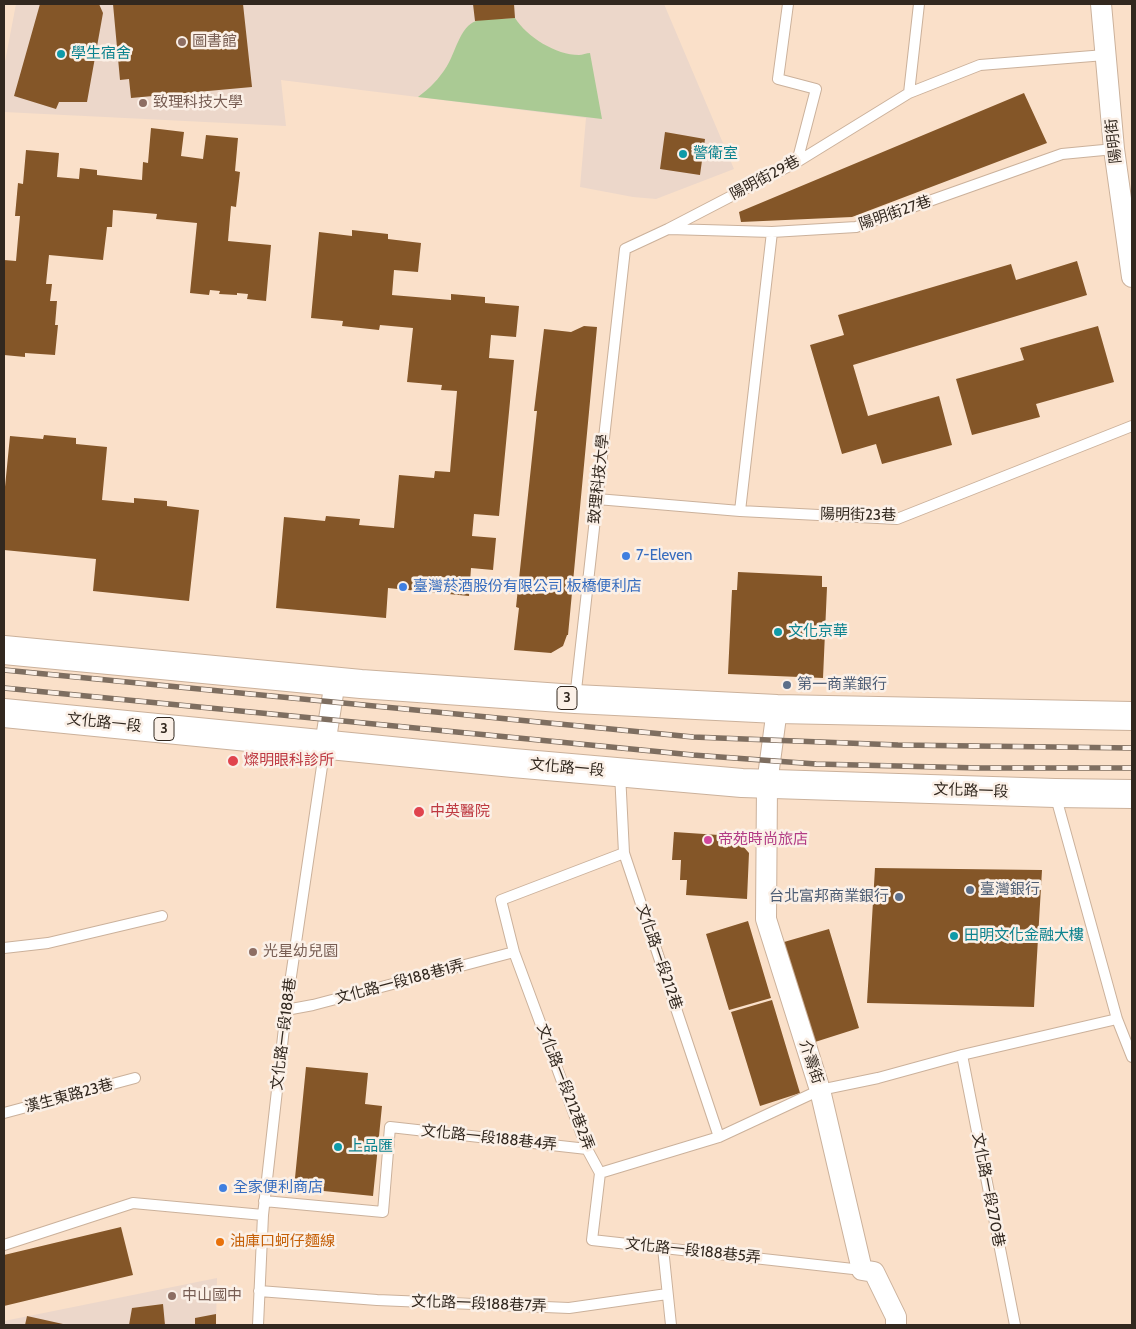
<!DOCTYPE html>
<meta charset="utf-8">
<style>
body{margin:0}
#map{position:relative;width:1136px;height:1329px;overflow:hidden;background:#fae0c9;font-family:Cabin,sans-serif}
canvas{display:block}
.frame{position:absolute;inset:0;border:5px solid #32281f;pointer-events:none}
</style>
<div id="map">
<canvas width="1136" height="1329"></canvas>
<div class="frame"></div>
</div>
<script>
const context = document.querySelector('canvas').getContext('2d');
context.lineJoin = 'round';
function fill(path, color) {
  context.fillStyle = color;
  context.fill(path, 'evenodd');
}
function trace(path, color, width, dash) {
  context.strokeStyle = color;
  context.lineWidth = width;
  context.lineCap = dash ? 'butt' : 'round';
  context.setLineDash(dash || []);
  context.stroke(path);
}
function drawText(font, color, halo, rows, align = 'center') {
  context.font = font + ' Cabin,"Noto Sans TC",sans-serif';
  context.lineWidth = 5;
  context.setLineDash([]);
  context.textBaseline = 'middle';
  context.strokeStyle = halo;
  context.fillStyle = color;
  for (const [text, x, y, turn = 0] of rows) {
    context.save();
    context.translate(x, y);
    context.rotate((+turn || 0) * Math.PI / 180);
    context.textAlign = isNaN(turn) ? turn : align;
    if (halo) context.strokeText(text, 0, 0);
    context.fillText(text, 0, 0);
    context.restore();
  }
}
fill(new Path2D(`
 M 16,4 L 664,4 L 734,169 L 656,199 L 633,197 L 580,187 L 586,118 L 281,80 L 286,126 L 4,112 L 4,67 Z
 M 217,1278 L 216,1325 L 4,1325 L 4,1321 Z`), '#ecd7ca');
fill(new Path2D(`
 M 515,18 C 527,37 556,55 579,55 C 582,55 587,53 590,53 L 602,119 L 418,97 C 430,88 439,79 447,66 C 455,54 460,26 476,21 C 488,18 503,19 515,18 Z`), '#aaca94');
fill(new Path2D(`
 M 40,4 L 99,4 L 103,13 L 87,102 L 59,102 L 56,109 L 14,96 Z
 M 113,4 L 243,4 L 252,87 L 131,98 L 129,79 L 120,80 Z
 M 473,4 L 514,4 L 515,18 L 475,21 Z
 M 1024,93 L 1047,143 L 852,217 L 741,222 L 739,212 Z
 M 151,128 L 184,132 L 181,156 L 203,159 L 206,135 L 238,138 L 235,171 L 240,172 L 236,207 L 231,206 L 228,241 L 271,245 L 266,301 L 247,299 L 248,294 L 237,293 L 237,295 L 219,294 L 220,291 L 210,290 L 209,295 L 190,293 L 197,223 L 156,219 L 157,214 L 113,210 L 112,227 L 107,227 L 103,260 L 49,255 L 46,284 L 52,284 L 50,301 L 57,301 L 55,325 L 58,325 L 55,355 L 25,353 L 25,357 L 4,355 L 4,260 L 16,261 L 20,216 L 15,216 L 18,183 L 23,184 L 26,150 L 59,153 L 57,177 L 79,179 L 80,168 L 97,170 L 97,175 L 142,180 L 143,162 L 148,163 Z
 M 665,132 L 705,139 L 700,175 L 660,169 Z
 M 352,230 L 388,234 L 388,239 L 421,243 L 418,272 L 394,270 L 392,295 L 451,300 L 451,294 L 485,297 L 485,303 L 519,306 L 516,337 L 491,335 L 489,358 L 514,360 L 499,516 L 474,514 L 472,536 L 496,538 L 493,570 L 471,568 L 469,596 L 388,588 L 386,618 L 276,608 L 284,517 L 325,521 L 326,516 L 360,519 L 359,525 L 394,528 L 399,475 L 434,478 L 435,471 L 450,472 L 457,391 L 441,390 L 442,385 L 407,382 L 413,328 L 380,325 L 379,330 L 342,326 L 343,321 L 311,318 L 319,232 L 352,236 Z
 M 1077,261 L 1087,295 L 853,365 L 868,416 L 939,396 L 952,445 L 882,464 L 876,444 L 842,454 L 810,345 L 844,335 L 838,315 L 1011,264 L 1016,280 Z
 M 584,326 L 597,327 L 568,635 L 567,635 L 563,646 L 551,653 L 514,650 L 519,608 L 516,607 L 537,411 L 534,411 L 544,329 L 571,332 Z
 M 1098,326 L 1114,382 L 1036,404 L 1040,417 L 972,435 L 956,379 L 1024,360 L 1020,348 Z
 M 44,435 L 76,438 L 76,444 L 107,447 L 102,500 L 134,503 L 134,498 L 167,501 L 167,506 L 199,510 L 189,601 L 93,591 L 96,559 L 4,550 L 4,497 L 10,436 L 43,439 Z
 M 738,572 L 822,576 L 822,587 L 827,587 L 823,678 L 728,674 L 732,590 L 737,590 Z
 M 674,832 L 734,836 L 749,853 L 747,899 L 686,895 L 687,880 L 680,880 L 681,860 L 672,860 Z
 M 875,868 L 1042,870 L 1034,1007 L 867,1003 Z
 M 748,921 L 771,998 L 729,1010 L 706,934 Z
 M 829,929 L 859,1028 L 815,1042 L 784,942 Z
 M 772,1000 L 800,1093 L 760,1106 L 731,1012 Z
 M 306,1067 L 368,1073 L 365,1104 L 382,1106 L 373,1196 L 294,1188 Z
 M 121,1227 L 133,1275 L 4,1306 L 4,1255 Z
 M 163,1304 L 165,1325 L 129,1325 L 132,1308 Z
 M 216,1314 L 216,1325 L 195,1325 L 195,1318 Z
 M 27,1316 L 63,1324 L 63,1325 L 25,1325 Z`), '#845628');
const lane = new Path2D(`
 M 788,4 L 778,79 L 816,89 L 797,162
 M 909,93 L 919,4
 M 669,229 L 772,232 L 856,227 L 1062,154 L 1114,149
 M 597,499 L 740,511 L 897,519 L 1132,426
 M 740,511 L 772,232
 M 575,699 L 625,249 L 668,229 L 797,162 L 909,93 L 980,65 L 1105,55
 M 620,773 L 624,853 L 719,1137
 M 1055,794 L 1117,1019 L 1132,1057
 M 4,948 L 48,943 L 162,916
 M 286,1010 L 313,1005 L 514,952
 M 962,1055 L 1015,1325
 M 4,1113 L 135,1078
 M 600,1173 L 719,1137 L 820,1090 L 878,1078 L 962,1055 L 1117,1019
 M 600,1173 L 587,1149 L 514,952 L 501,900 L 624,853
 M 600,1173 L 592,1240 L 862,1270
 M 264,1201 L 383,1212 L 390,1127 L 587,1149
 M 4,1245 L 133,1203 L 263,1215
 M 663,1248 L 671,1325
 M 259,1291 L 377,1300 L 569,1308 L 667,1294
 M 258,1325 L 263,1215 L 286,1010 L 325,746`);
const street = new Path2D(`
 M 1101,4 L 1114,149 L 1132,277
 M 777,709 L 767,784 L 766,919 L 820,1090 L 862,1270 L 874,1272 L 896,1317 L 896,1325
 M 325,745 L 335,681`);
const primary = new Path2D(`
 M 4,650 L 361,684 L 575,699 L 777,709 L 1132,716
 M 4,713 L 513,763 L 742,783 L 1055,793 L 1132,794`);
trace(lane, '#cbb19b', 12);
trace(street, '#cbb19b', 22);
trace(primary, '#cbb19b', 30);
trace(lane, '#fff', 10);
trace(street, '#fff', 20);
trace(primary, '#fff', 28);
const rail = new Path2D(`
 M 4,670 L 693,737 L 898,745 L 1132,748
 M 4,688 L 693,755 L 816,764 L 980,768 L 1132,768`);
trace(rail, '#7e6e60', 5.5);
trace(rail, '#fbf0e7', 4, [11]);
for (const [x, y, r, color] of [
 [182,42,5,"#8d6e63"],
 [61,54,5,"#0f9aa8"],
 [143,103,5,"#8d6e63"],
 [683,154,5,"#0f9aa8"],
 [626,556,5,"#3f7fe0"],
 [403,587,5,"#3f7fe0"],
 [778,632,5,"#0f9aa8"],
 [787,685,5,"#5c6f8a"],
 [233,761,6,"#e0444e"],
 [419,812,6,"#e0444e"],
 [708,840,5,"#d1479c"],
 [970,890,5,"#5c6f8a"],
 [899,897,5,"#5c6f8a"],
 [954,936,5,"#0f9aa8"],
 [253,952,5,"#8d6e63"],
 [338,1147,5,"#0f9aa8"],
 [223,1188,5,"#3f7fe0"],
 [220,1242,5,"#e8710a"],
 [172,1296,5,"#8d6e63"]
]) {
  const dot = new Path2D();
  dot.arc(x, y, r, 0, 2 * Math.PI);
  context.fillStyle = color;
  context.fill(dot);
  trace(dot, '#fbf0e7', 2);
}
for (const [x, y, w] of [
 [567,698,20],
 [164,729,20]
]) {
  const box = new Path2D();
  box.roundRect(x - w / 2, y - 11.5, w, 23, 4);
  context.fillStyle = '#fbf0e7';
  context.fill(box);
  trace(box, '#32281f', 1);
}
drawText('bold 14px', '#32281f', null, [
 ["3",567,698],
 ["3",164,729]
]);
drawText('15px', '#785e54', '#fbf0e7', [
 ["圖書館",192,42],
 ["致理科技大學",153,103],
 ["光星幼兒園",263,952],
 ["中山國中",182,1296]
], 'left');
drawText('15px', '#0d838f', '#fbf0e7', [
 ["學生宿舍",71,54],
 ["警衛室",693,154],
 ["文化京華",788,632],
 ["田明文化金融大樓",964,936],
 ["上品匯",348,1147]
], 'left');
drawText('15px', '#32281f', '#fbf0e7', [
 ["陽明街",1114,141,-96],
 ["陽明街29巷",765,178,-28],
 ["陽明街27巷",895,213,-19],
 ["致理科技大學",599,479,-84],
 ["陽明街23巷",858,515,1],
 ["文化路一段",104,723,6],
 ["文化路一段",567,768,5],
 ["文化路一段",971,791,2],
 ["文化路一段212巷",659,957,71],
 ["文化路一段188巷1弄",400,982,-15],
 ["文化路一段188巷",284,1034,-83],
 ["介壽街",811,1062,72],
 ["文化路一段212巷2弄",565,1087,69],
 ["漢生東路23巷",69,1096,-15],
 ["文化路一段188巷4弄",489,1138,6],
 ["文化路一段270巷",988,1190,79],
 ["文化路一段188巷5弄",693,1251,6],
 ["文化路一段188巷7弄",479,1304,2]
]);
drawText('15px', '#366cbe', '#fbf0e7', [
 ["7-Eleven",636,556],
 ["臺灣菸酒股份有限公司 板橋便利店",413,587],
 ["全家便利商店",233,1188]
], 'left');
drawText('15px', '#4e5e75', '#fbf0e7', [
 ["第一商業銀行",797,685],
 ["臺灣銀行",980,890],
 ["台北富邦商業銀行",889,897,"right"]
], 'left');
drawText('15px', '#be3a42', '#fbf0e7', [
 ["燦明眼科診所",244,761],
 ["中英醫院",430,812]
], 'left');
drawText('15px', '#b23c85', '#fbf0e7', [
 ["帝苑時尚旅店",718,840]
], 'left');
drawText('15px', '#c56008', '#fbf0e7', [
 ["油庫口蚵仔麵線",230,1242]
], 'left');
</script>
